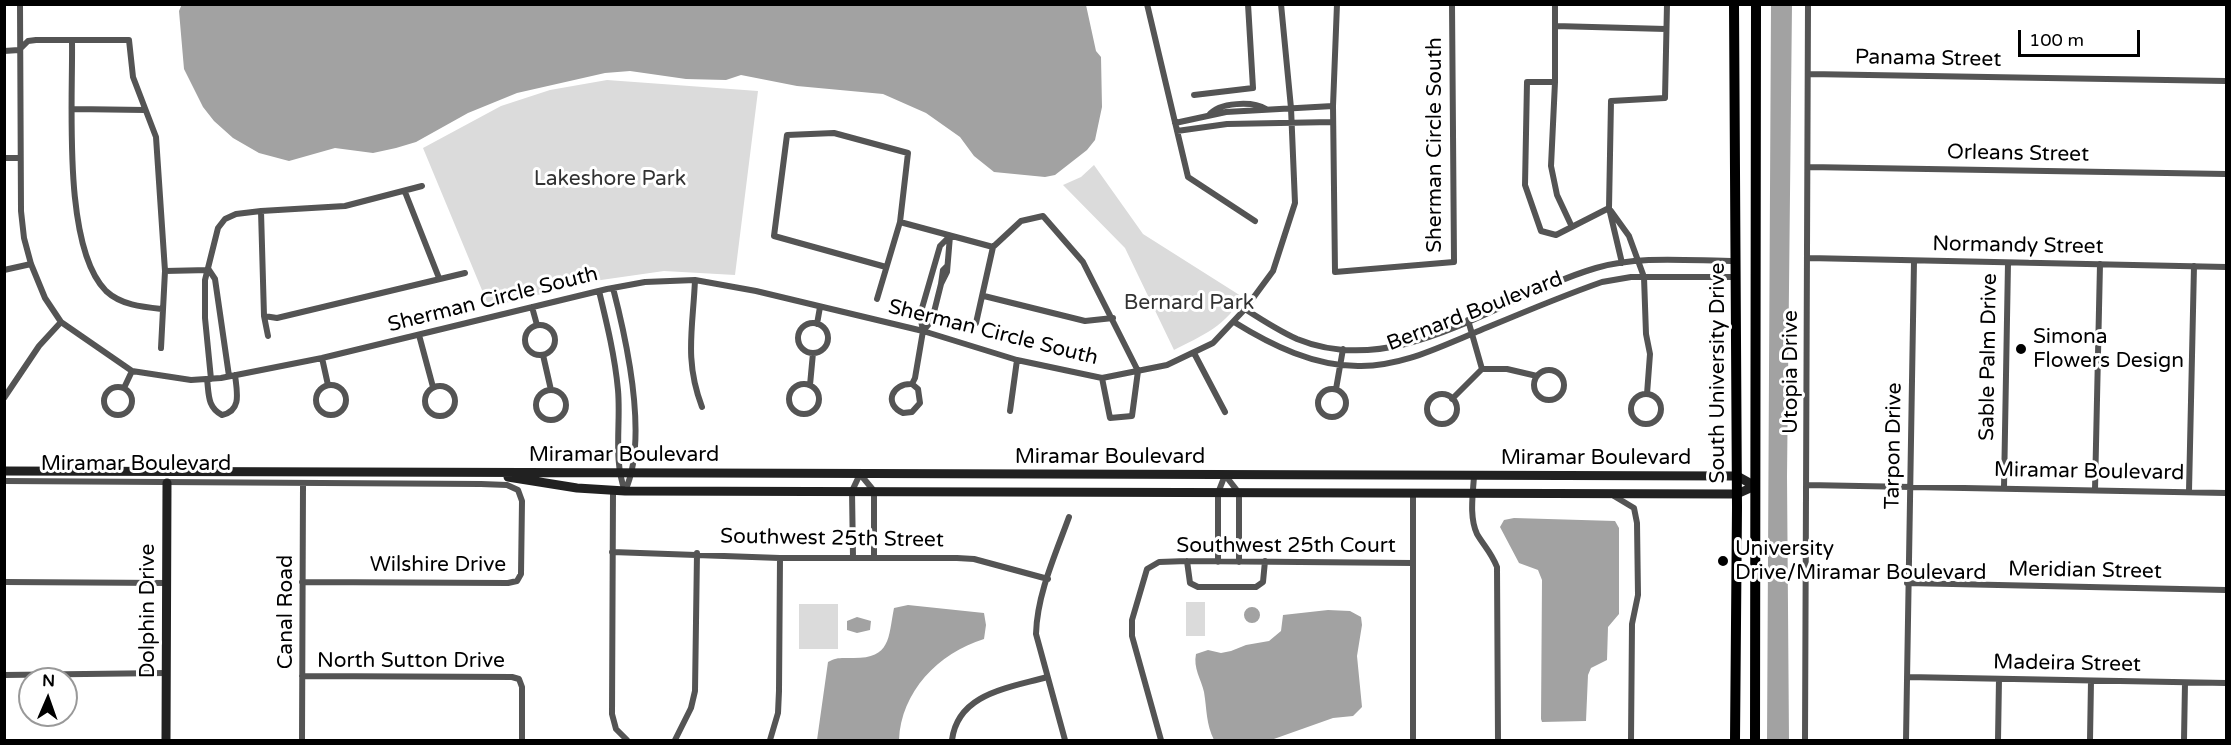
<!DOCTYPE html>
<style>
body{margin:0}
#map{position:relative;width:2231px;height:745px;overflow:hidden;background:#fff;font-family:"Varela Round",sans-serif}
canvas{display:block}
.frame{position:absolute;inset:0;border:6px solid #000;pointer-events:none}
.north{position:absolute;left:18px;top:667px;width:60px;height:60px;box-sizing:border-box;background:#fff;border:2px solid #999;border-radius:50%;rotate:2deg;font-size:16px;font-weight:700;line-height:24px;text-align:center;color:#000}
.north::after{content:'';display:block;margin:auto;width:21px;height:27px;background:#000;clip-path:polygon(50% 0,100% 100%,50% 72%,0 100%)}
.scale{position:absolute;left:2018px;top:30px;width:122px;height:27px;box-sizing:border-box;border:3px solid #000;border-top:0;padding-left:8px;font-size:18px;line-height:21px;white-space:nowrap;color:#000;-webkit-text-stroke:4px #fff;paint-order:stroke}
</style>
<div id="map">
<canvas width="2231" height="745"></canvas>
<div class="frame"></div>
<div class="north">N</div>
<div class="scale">100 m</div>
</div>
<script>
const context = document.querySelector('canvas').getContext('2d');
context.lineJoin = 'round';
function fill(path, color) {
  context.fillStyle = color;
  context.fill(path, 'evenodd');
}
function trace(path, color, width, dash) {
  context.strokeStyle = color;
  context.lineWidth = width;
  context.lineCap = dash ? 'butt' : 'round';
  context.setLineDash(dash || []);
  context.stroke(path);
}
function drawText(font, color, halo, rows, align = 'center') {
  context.font = font + ' "Varela Round",sans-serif';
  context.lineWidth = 6;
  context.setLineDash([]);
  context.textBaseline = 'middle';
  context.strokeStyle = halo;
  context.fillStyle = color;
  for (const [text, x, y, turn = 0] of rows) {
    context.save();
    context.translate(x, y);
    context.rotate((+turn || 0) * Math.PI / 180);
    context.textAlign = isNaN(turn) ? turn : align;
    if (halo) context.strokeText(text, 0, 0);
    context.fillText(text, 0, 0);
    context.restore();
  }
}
fill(new Path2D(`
 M 607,80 L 758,91 L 735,275 L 664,271 L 594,281 L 489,307 L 423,148 L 501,106 L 550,90 Z
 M 1094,165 L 1143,234 L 1241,296 C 1230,324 1200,337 1174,350 L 1125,248 L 1063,185 L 1081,177 Z
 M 1186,602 L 1205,602 L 1205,636 L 1186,636 Z
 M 799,604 L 838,604 L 838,649 L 799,649 Z`), '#dbdbdb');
fill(new Path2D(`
 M 182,4 L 1086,5 L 1096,51 L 1101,57 L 1102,107 L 1095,140 L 1087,150 L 1055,175 L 1045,177 L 994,172 L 974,156 L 960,137 L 926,113 L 883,94 L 797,86 L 741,75 L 726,80 L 686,79 L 630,71 L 605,73 L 517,93 L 468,113 L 416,142 L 396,148 L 373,153 L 335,148 L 289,161 L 259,153 L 233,138 L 214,121 L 203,107 L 184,69 L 179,11 Z
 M 1792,5 L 1787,476 L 1789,740 L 1767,740 L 1771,5 Z
 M 1514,518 L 1615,521 L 1619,528 L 1619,614 L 1608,627 L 1607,660 L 1591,668 L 1588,675 L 1586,721 L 1542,722 L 1541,719 L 1542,580 L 1538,570 L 1519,563 L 1500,527 L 1504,520 Z
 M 908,605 L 984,613 L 986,625 L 984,639 C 938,653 901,692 899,740 L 817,740 L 828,662 C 836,657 842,658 851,658 C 891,659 888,639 894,608 Z
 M1244 615a8 8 0 1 1 16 0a8 8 0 1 1-16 0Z
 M 1328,610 L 1350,611 L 1361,617 L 1362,625 L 1357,656 L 1362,707 L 1353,716 L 1333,718 L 1271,740 L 1214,740 C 1206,724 1207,710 1204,692 C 1201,679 1193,668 1196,654 L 1208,650 L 1221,653 L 1231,651 L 1246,645 L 1269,641 L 1281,631 L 1283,615 Z
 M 857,617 L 871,621 L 870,630 L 857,633 L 847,630 L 847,621 Z`), '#a2a2a2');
trace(new Path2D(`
 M 20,4 L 21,211 L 24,238 L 31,264 L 45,298 L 61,322 L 132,371 L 191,380 L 221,378 L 322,358 L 607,289 L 645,282 L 695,280 L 756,291 L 923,331 L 1017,360 L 1102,378 L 1167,365 L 1213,343 L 1245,309 L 1273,271 L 1295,203 L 1291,108 L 1281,4
 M 1147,4 L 1188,177 L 1255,221
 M 1337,4 L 1333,106 L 1335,272 L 1454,262 L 1452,4
 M 1555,4 L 1555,82 L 1527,82 L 1525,185 L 1541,231 L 1556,235 L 1609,208
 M 1555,26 L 1666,29
 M 72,41 C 73,101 62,247 106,291 C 121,305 142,307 162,309
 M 4,51 L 19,50 L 28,41 L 36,40 L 129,40 L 133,77 L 156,137 L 165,271 L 161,348
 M 1809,74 L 2226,81
 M 1555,82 L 1551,166 L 1557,195 L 1572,227
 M 1194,95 L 1253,88 L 1248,4
 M 73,109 L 145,110
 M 1209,115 C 1219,102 1253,101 1266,109
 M 1175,123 L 1226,112 L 1333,106
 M 1177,131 L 1227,124 L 1333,122
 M 4,158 L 20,158
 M 1808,167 L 2226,174
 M 405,192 L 439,278
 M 261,211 L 264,316 L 268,336
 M 1611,211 L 1629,236 L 1644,277 L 1646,334 L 1650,354 L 1647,394
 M 900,222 L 993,247
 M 1808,258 L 2226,267
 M 1622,263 L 1609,208 L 1611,101 L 1665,98 L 1667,4
 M 4,270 L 31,264
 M 209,270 L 215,279 L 229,376
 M 165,271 L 209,270
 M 695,280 C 693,328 684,360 702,407
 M 941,284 L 947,272 L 950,236
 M 613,288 C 627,342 649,439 625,491
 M 599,291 C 607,324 615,357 618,390 C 621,423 613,460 625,491
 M 984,296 L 1085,321 L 1113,318
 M 877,299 L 900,222 L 908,153 L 834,133 L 787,135 L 774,236 L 886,267
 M 532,307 L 537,325
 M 1245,309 C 1262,320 1279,331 1297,339 C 1399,381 1501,296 1596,268 C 1640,255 1691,261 1737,261
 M 264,316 L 277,318 L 465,273
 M 1468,320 L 1482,369
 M 1234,322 C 1271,345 1315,367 1361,366 C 1402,366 1437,348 1474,333 C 1517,315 1559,297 1602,282 L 1631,277 L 1737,277
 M 976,323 L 993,247 L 1021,221 L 1043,216 L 1083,262 L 1138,371 L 1132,416 L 1110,418 L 1102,378
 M798 338a15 15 0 1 1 30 0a15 15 0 1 1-30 0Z
 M 817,324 L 820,307
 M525 340a15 15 0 1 1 30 0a15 15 0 1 1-30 0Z
 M 923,331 L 932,320 L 941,284 L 943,270 L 947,266
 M 419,335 L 433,387
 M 1194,353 L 1225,412
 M 543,355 L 551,390
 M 322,358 L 328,385
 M1534 385a15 15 0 1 1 30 0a15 15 0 1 1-30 0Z
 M 207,379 C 209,394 207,407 222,415 C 242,411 237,392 235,375
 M 211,379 L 205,318 L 205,280 L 218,228 L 225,219 L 236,214 L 261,211 L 345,206 L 422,186
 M 912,384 L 918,389 L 920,403 L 912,412 L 903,413 C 883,404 892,383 912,384 L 915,378 L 923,331 L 920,315 L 940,246 L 950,236
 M789 399a15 15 0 1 1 30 0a15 15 0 1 1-30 0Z
 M 810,385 L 813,353
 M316 400a15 15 0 1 1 30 0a15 15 0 1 1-30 0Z
 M425 401a15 15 0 1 1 30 0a15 15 0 1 1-30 0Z
 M104 401a14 14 0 1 1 28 0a14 14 0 1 1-28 0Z
 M 124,388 L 132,371
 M1318 403a14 14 0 1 1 28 0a14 14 0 1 1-28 0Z
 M 1336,389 L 1343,349
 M536 405a15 15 0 1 1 30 0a15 15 0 1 1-30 0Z
 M1427 409a15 15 0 1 1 30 0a15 15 0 1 1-30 0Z
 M1631 409a15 15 0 1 1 30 0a15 15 0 1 1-30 0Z
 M 4,398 L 39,346 L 61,322
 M 1452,399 L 1482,369 L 1507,369 L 1537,376
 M 1010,411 L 1017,360
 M 1474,476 C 1473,494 1469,517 1477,534 C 1484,546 1491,552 1497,567 L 1498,740
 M 4,481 L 481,484 L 507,485 L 518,490 L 522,501 L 521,574 L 517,581 L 508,583 L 302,582
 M 1807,485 L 2226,493
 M 2004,488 L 2008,263
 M 613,490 L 612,714 L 616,729 L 627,740
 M 2095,490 L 2100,264
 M 2189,491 L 2194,266
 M 1413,493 L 1413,740
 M 1614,496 L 1634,508 L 1637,523 L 1638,595 L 1632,624 L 1631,740
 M 612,552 L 780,558 L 957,558 L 974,559 L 1048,579
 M 853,557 L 852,491 L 860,474 L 874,491 L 874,557
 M 1187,561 L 1190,583 L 1198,587 L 1256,587 L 1263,582 L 1265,561
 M 1218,562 L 1218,493 L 1225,475 L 1239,493 L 1239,562
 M 4,582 L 166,583
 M 1907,583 L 2226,590
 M 4,675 L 166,673
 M 302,676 L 512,677 L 519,679 L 522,687 L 522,740
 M 1907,677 L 2226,683
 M 302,740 L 303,484
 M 675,740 L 691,708 L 695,691 L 697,553
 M 770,740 L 778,713 L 779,691 L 780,558
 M 952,740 C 958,693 1009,688 1047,677
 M 1065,740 L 1036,634 C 1037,594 1056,553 1069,517
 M 1161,740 L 1132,636 L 1132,620 L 1147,569 L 1159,562 L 1187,561 L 1413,563
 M 1805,740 L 1808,4
 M 1906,740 L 1914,261
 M 1998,740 L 1999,679
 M 2090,740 L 2091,681
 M 2184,740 L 2185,683`), '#545454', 6);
trace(new Path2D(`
 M 4,471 L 1737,476 L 1755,486
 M 508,477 L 577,488 L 625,491 L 1737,494 L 1755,486
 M 166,740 L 167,483`), '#212121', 9);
trace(new Path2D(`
 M 1734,4 L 1737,507 L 1735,740
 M 1755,740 L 1756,4`), '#000', 10);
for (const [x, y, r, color] of [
 [2021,349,6,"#000"],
 [1723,561,6,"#000"]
]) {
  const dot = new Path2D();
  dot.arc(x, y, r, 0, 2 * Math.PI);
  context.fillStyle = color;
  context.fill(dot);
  trace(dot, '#fff', 2);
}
drawText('21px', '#000', '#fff', [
 ["Panama Street",1928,59,1],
 ["Sherman Circle South",1435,145,-90],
 ["Orleans Street",2018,154,1],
 ["Normandy Street",2018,246,1],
 ["Sherman Circle South",493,300,-14],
 ["Bernard Boulevard",1475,312,-21],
 ["Sherman Circle South",993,333,14],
 ["Sable Palm Drive",1989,357,-89],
 ["Utopia Drive",1791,372,-90],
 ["South University Drive",1718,373,-90],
 ["Tarpon Drive",1894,446,-89],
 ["Miramar Boulevard",624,455],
 ["Miramar Boulevard",1110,457],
 ["Miramar Boulevard",1596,458],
 ["Miramar Boulevard",136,464],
 ["Miramar Boulevard",2089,472,1],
 ["Southwest 25th Street",832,539,1],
 ["Southwest 25th Court",1286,546],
 ["Wilshire Drive",438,565],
 ["Meridian Street",2085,571,1],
 ["Dolphin Drive",148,611,-90],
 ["Canal Road",286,612,-90],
 ["North Sutton Drive",411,661],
 ["Madeira Street",2067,664,1]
]);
drawText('21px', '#323232', '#fff', [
 ["Lakeshore Park",610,179],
 ["Bernard Park",1189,303]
]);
drawText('21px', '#000', '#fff', [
 ["Simona",2033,337],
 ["Flowers Design",2033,361],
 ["University",1735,549],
 ["Drive/Miramar Boulevard",1735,573]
], 'left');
</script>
